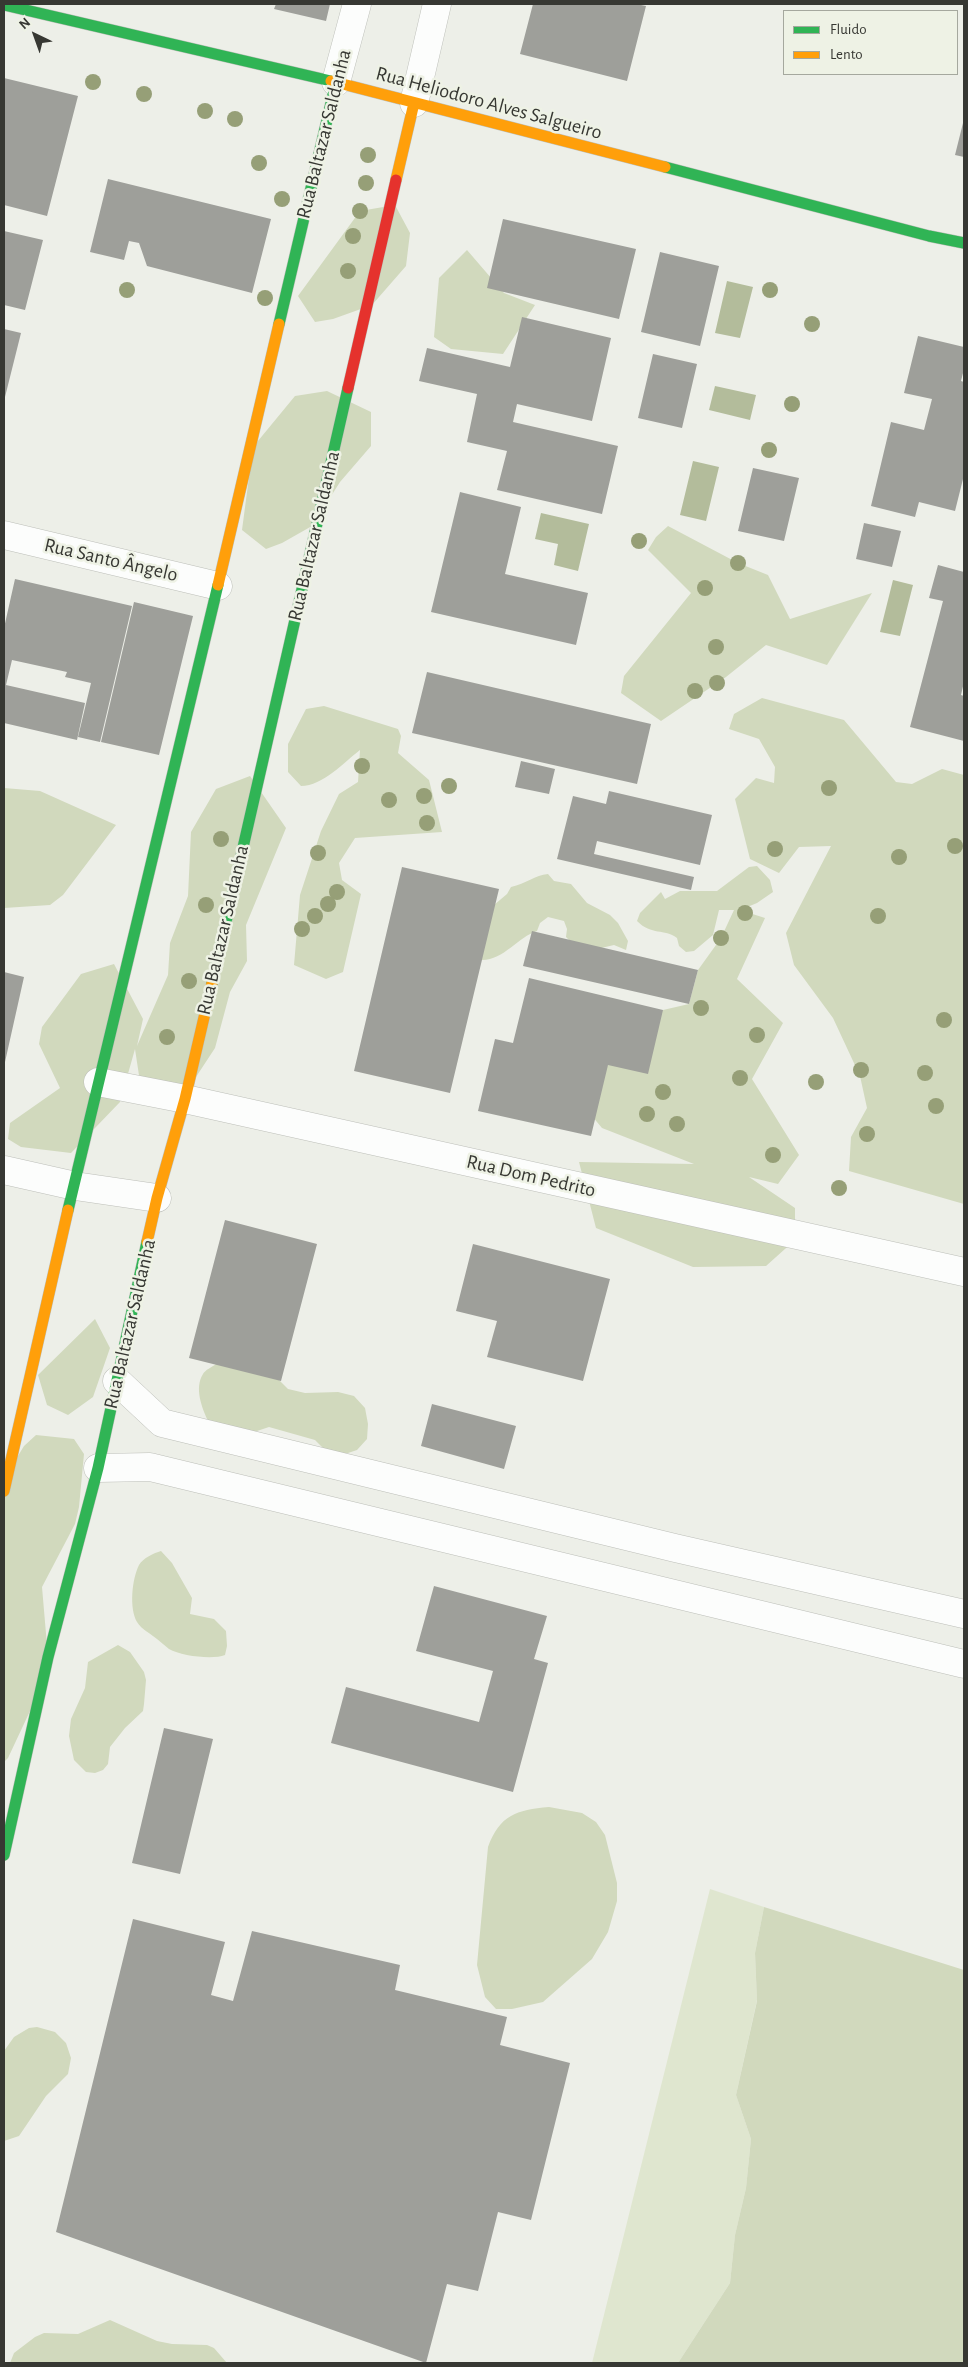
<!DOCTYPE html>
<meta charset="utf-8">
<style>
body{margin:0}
#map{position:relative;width:968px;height:2367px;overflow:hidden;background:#edefe8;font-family:"Alegreya Sans",sans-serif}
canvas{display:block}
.frame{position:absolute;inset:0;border:5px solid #373833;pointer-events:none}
.legend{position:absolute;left:783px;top:10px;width:175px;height:65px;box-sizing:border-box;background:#eef2e5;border:1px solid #a5a89e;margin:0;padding:6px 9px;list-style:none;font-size:15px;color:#373833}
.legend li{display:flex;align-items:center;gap:10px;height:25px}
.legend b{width:25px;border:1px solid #a5a89e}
.north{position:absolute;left:10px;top:10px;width:50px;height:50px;-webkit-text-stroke:4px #eef2e5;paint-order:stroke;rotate:318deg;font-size:14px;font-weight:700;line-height:20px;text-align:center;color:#373833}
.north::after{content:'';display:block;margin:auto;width:18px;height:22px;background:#373833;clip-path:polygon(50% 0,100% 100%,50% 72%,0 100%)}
</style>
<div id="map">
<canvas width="968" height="2367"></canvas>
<div class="frame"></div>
<ul class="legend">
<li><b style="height:6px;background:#30b455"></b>Fluido</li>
<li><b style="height:6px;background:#ff9f0a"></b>Lento</li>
</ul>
<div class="north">N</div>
</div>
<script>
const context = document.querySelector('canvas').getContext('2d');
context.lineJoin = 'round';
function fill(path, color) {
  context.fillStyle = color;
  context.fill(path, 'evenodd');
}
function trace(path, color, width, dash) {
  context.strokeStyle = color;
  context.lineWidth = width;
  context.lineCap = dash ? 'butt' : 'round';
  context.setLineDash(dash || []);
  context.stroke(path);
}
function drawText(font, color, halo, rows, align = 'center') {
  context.font = font + ' "Alegreya Sans",sans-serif';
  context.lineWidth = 5;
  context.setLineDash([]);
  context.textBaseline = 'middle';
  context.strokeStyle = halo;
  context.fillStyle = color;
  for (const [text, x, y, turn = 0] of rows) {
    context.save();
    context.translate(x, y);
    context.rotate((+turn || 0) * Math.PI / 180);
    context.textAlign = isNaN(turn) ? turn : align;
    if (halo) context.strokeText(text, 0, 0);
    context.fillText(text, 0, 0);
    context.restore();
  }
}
fill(new Path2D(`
 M 710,1889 L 764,1907 L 755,1953 L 757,2000 L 736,2095 L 751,2139 L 746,2188 L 735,2235 L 730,2283 L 678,2363 L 592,2363 Z`), '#dfe6cf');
fill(new Path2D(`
 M 395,205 L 410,233 L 406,266 L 372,305 L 333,319 L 315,322 L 298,296 L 360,211 Z
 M 467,250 L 504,293 L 535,305 L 503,354 L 451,349 L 434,337 L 439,278 Z
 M 327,391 L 371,412 L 371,446 L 340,482 L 312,526 L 282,543 L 266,549 L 242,530 L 253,447 L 295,396 Z
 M 668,526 L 738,563 L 768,575 L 790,619 L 872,593 L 827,665 L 766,645 L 726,677 L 661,721 L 621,693 L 624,676 L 691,593 L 648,550 L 656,537 Z
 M 762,698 L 844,720 L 896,782 L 912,784 L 942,769 L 964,775 L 964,1204 L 849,1171 L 851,1137 L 867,1108 L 860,1076 L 833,1018 L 794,965 L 786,933 L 831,846 L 799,847 L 779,873 L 750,859 L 735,799 L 756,778 L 774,783 L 775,767 L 759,739 L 729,729 L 734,714 Z
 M 324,706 L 398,729 L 401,736 L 398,753 L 429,780 L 442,832 L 355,838 L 339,863 L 342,880 L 361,894 L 343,972 L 326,979 L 294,965 L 300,895 L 321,831 L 339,794 L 358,782 L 360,750 C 344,762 323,786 301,786 L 288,772 L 288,744 L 306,709 Z
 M 250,776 L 286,828 L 246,925 L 247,961 L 230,992 L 215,1048 L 196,1077 L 168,1096 L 140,1082 L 135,1049 L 120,1102 L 71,1153 L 21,1147 L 8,1139 L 10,1123 L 60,1088 L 39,1044 L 42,1027 L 81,974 L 114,964 L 143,1019 L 137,1046 L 168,975 L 170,943 L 188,896 L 191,832 L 216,789 Z
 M 4,788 L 40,791 L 116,825 L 63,895 L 50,905 L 4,908 Z
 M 757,866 L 770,880 L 773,892 L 757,903 L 740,910 L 765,918 L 737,979 L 783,1023 L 752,1079 L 799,1155 L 778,1184 L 749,1177 L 795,1208 L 795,1240 L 766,1266 L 693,1267 L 596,1228 L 579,1162 L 694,1164 L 602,1128 L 582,1104 L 608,1065 L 618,1035 L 663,1010 L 689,1004 L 698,970 L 721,938 L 734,910 L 719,910 L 713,935 L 694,951 L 686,952 L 679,946 L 677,938 C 664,928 652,936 637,921 L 640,913 L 661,892 L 665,899 L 680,891 L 717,891 L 749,867 Z
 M 548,874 L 554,881 L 571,884 L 587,903 L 610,915 L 618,923 L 628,941 L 626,950 L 614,945 L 597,949 L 573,944 L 566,937 L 567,929 L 564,921 L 548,917 L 540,923 L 537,931 C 518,937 503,961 481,960 L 494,905 L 507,894 L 511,887 C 526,884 535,875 548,874 Z
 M 95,1319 L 110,1348 L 93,1397 L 68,1415 L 47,1405 L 38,1375 Z
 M 216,1364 L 269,1370 L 288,1389 L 305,1393 L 338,1392 L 354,1396 L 365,1408 L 368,1424 L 367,1439 L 357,1450 L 342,1455 L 326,1451 L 315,1440 L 269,1427 L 254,1432 L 208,1421 C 202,1408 194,1388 203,1374 C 205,1370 212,1367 216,1364 Z
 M 36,1435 L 74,1439 L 84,1454 L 79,1507 L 75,1524 L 42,1587 L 48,1657 L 30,1711 L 8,1758 L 4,1762 L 4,1479 L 24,1446 Z
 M 161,1551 L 172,1563 L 192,1598 L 190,1614 L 214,1619 L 226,1631 L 227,1646 L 225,1655 C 213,1660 181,1656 169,1649 C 165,1646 161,1642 157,1639 C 150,1633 142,1630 137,1622 C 129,1608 132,1579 139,1565 C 143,1558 154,1553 161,1551 Z
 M 118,1645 L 130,1652 L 144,1672 L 146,1680 L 144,1704 L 143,1711 L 125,1728 L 110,1747 L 108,1764 L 103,1770 L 95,1773 L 86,1772 L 74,1760 L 69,1736 L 71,1719 L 85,1688 L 88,1662 Z
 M 549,1807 L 582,1813 L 596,1822 L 605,1835 L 617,1883 L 617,1901 L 608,1932 L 592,1959 L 543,2002 L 512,2009 L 496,2009 L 485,1997 L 477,1965 L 488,1847 C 500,1815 516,1810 549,1807 Z
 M 764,1907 L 964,1970 L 964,2363 L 678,2363 L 730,2283 L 735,2235 L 746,2188 L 751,2139 L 736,2095 L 757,2001 L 755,1953 Z
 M 37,2027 L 55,2032 L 66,2043 L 71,2058 L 68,2074 L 46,2096 L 19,2136 L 4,2141 L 4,2051 L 14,2037 L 29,2028 Z
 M 110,2320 L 157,2341 L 172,2344 L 207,2345 L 214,2348 L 227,2363 L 10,2363 L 14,2353 L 35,2337 L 44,2333 L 78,2334 Z`), '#d1d9bd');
fill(new Path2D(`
 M 727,281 L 753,287 L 740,338 L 715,333 Z
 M 715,386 L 756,395 L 750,420 L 709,410 Z
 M 693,461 L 719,467 L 706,521 L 680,515 Z
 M 541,513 L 589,524 L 578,571 L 554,565 L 558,544 L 535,539 Z
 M 893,580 L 913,585 L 900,636 L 880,632 Z`), '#b3bc9b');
fill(new Path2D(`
 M 276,4 L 330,4 L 326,21 L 274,9 Z
 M 533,4 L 636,4 L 646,6 L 627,81 L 520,54 Z
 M 4,78 L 78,96 L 47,216 L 4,205 Z
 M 964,119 L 964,157 L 955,155 Z
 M 108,179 L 271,219 L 252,293 L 147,266 L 139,243 L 129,241 L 124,260 L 90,252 Z
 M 503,219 L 636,249 L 619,319 L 487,288 Z
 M 4,231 L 43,240 L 25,310 L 4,305 Z
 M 660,252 L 719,266 L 700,346 L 641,332 Z
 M 522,317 L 611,338 L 592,421 L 517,404 L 513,422 L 618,446 L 602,514 L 497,490 L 507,451 L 467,442 L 477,394 L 419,381 L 427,348 L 510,367 Z
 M 4,329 L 21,333 L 4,401 Z
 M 918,336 L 964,347 L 964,369 L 961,381 L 964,382 L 964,475 L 955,511 L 919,502 L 915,517 L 871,506 L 891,422 L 924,430 L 932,399 L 904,393 Z
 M 653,354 L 697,364 L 682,428 L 638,418 Z
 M 753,468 L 799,478 L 784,541 L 738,531 Z
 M 460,492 L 521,507 L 505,574 L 588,593 L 576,645 L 431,612 Z
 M 864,523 L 901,531 L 892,567 L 856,559 Z
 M 938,565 L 964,572 L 964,682 L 961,695 L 964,696 L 964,741 L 910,727 L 943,601 L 929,598 Z
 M 15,579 L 132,606 L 100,742 L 78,737 L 91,683 L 65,677 L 67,672 L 12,660 L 6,685 L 85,703 L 77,740 L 4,723 L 4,628 Z
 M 134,602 L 193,616 L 159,755 L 101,742 Z
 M 427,672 L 651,724 L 637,784 L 412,733 Z
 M 521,761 L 555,769 L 549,794 L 515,787 Z
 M 609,791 L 712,815 L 700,865 L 597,841 L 594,854 L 694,877 L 691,890 L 557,859 L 573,796 L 606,804 Z
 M 402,867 L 499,889 L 450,1093 L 354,1071 Z
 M 532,931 L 698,970 L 689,1004 L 523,966 Z
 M 4,972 L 24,977 L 5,1062 L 4,1062 Z
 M 529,978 L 663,1010 L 648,1074 L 608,1065 L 591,1136 L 478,1111 L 495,1039 L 513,1043 Z
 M 225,1220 L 317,1244 L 281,1381 L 189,1358 Z
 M 473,1244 L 610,1279 L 583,1381 L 487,1357 L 497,1321 L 456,1311 Z
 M 432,1404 L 516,1426 L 504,1469 L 421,1446 Z
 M 434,1586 L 547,1616 L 534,1659 L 548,1663 L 513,1792 L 331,1743 L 346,1687 L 479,1722 L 493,1671 L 416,1651 Z
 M 164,1728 L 213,1739 L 180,1874 L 132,1863 Z
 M 133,1919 L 225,1942 L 211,1995 L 233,2001 L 252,1931 L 400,1965 L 395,1990 L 507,2017 L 500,2045 L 570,2063 L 531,2220 L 498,2212 L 478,2291 L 447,2284 L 426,2363 L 56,2232 Z`), '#9e9f9a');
const street = new Path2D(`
 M 336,82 L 357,4
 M 414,103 L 437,4
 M 4,535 L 218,586
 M 98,1082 L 185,1099 L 964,1272
 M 4,1170 L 75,1186 L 157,1198
 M 117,1381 L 162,1423 L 675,1548 L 964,1614
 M 98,1468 L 150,1467 L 964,1664`);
const fast = new Path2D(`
 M 4,5 L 331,81
 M 665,167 L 929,236 L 964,243
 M 279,324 L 336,82
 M 212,983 L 348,388
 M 68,1210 L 218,585
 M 4,1855 L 48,1657 L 98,1468 L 147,1242`);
const slow = new Path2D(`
 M 331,81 L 665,167
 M 396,180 L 414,103
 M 218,585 L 279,324
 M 147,1242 L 157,1198 L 185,1099 L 212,983
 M 4,1491 L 68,1210`);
const jam = new Path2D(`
 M 348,388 L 396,180`);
trace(street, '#bdbfb9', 29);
trace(fast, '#bdbfb9', 12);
trace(slow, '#bdbfb9', 12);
trace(jam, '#bdbfb9', 12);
trace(street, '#fcfdfc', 28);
trace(fast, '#30b455', 11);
trace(slow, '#ff9f0a', 11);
trace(jam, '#e5322d', 11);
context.fillStyle = '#969f77';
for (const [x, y] of [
 [93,82],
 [144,94],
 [205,111],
 [235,119],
 [368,155],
 [259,163],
 [366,183],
 [282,199],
 [360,211],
 [353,236],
 [348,271],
 [127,290],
 [770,290],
 [265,298],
 [812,324],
 [792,404],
 [769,450],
 [639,541],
 [738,563],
 [705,588],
 [716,647],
 [717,683],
 [695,691],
 [362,766],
 [449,786],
 [829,788],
 [424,796],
 [389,800],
 [427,823],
 [221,839],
 [955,846],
 [775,849],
 [318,853],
 [899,857],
 [337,892],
 [328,904],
 [206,905],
 [745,913],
 [315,916],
 [878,916],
 [302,929],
 [721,938],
 [189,981],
 [701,1008],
 [944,1020],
 [757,1035],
 [167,1037],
 [861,1070],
 [925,1073],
 [740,1078],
 [816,1082],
 [663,1092],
 [936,1106],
 [647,1114],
 [677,1124],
 [867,1134],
 [773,1155],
 [839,1188]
]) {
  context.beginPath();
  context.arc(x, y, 8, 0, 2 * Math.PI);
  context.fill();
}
drawText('20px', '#373833', '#eef2e5', [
 ["Rua Heliodoro Alves Salgueiro",489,103,15],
 ["Rua Baltazar Saldanha",324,134,-76],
 ["Rua Baltazar Saldanha",314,536,-77],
 ["Rua Santo Ângelo",111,560,13],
 ["Rua Baltazar Saldanha",223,930,-77],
 ["Rua Dom Pedrito",531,1176,13],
 ["Rua Baltazar Saldanha",130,1324,-77]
]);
</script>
